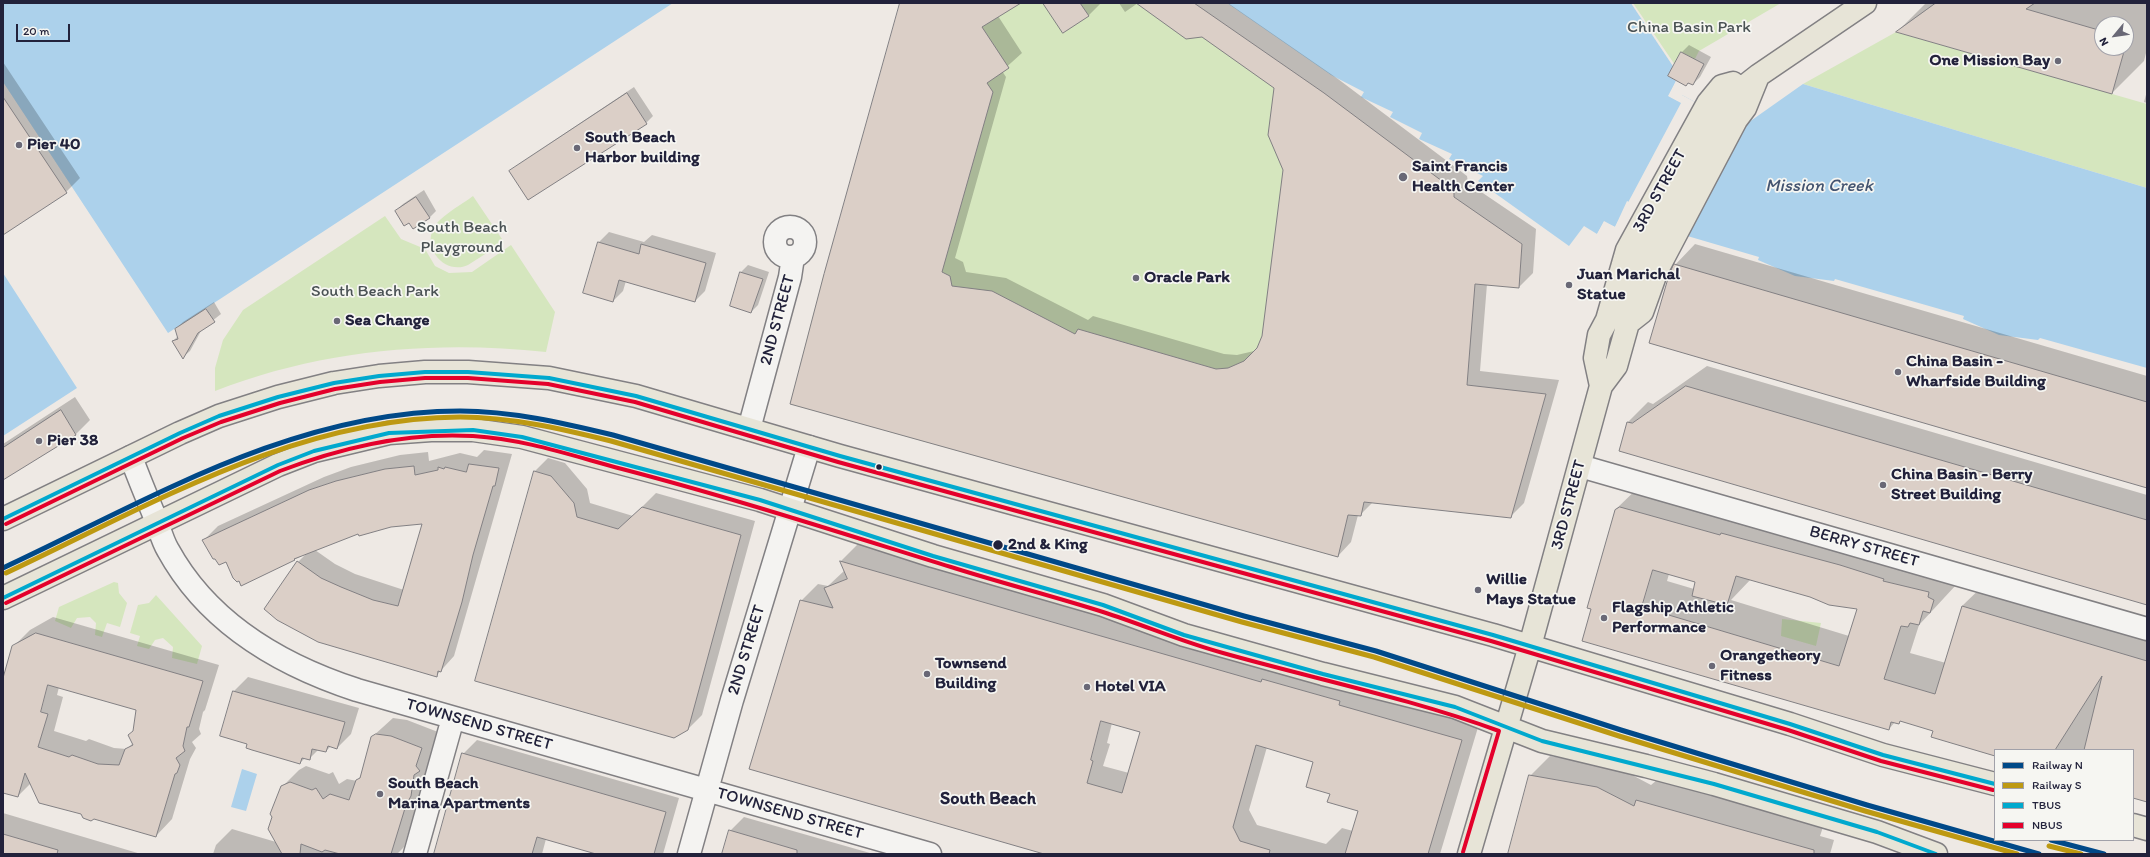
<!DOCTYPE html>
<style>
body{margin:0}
#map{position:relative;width:2150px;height:857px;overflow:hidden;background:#eee9e4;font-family:Itim,sans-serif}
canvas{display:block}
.frame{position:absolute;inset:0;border:4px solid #22223b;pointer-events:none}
.legend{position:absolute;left:1994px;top:749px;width:140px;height:92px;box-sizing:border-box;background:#f6f6f2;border:1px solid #a1a1a9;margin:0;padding:5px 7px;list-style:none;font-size:12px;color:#22223b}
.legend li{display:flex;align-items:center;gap:8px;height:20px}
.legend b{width:20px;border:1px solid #a1a1a9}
.north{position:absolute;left:2094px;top:16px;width:40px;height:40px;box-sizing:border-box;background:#f6f6f2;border:1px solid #a1a1a9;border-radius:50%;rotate:241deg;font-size:11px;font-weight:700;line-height:16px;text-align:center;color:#22223b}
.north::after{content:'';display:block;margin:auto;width:14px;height:18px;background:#696876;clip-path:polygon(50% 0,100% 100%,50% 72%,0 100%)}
.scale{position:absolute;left:16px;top:24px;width:54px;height:18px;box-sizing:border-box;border:2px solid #22223b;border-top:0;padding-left:5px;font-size:12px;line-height:14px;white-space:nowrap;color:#22223b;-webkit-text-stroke:3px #f6f6f2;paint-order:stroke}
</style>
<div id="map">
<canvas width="2150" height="857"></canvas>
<div class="frame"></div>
<ul class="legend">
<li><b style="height:5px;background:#004988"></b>Railway N</li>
<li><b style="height:5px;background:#bd9912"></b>Railway S</li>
<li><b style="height:5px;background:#00a9ce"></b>TBUS</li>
<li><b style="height:5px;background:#e4002b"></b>NBUS</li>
</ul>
<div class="north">N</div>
<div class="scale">20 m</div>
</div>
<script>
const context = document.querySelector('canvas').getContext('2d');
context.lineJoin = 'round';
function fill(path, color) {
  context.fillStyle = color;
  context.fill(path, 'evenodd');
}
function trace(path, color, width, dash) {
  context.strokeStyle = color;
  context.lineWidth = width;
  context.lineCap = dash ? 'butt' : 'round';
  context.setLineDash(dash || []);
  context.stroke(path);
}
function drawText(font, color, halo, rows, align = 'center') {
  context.font = font + ' Itim,sans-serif';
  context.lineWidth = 3.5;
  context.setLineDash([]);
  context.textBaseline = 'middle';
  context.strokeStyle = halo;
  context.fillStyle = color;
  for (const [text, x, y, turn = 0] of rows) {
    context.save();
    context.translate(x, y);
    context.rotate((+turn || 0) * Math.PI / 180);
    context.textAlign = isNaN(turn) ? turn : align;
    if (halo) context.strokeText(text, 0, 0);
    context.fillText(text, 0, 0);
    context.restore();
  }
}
fill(new Path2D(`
 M 992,3 L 1155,3 L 1418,177 L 1359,446 L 1338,557 L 790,404 L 824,274 L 848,282 Z
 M 1631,3 L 1781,3 L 1699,51 L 1695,59 L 1681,52 L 1673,66 Z
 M 1896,32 L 2147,104 L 2147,188 L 1803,84 Z
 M 473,196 L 504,242 L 468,265 C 447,275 423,251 433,229 C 438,217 463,204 473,196 Z
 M 385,216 L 401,239 L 425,249 L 435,266 L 449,273 L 472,272 L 511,245 L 555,312 L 546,352 C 434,340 320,350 215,391 L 215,368 L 223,340 L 243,310 Z
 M 114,582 L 118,583 L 119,593 L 127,603 L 120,627 L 107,623 L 102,637 L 95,635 L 96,623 L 90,617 L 77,618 L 71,628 L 55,621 L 59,607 Z
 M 156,595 L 202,646 L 197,664 L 172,658 L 173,647 L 163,638 L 155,640 L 149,649 L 137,646 L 140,636 L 130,633 L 138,605 L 149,603 Z
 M 1782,619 L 1821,623 L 1816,646 L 1781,636 Z`), '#d5e6be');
fill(new Path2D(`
 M 3,3 L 673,3 L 168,333 L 3,82 Z
 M 1227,3 L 1631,3 L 1673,66 L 1676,81 L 1669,96 L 1678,101 L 1682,95 L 1742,127 L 1803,84 L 2147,188 L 2147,368 L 2040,338 L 2038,340 L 1999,335 L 1963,319 L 1964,316 L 1835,279 L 1834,281 L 1795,276 L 1758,260 L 1759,257 L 1684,235 L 1686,232 L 1627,201 L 1615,227 L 1604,222 L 1597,234 L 1584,226 L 1569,246 L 1478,181 L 1483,176 L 1449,159 L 1452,154 L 1419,139 L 1422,133 L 1390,117 L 1393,112 L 1361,97 L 1364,92 L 1331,75 Z
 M 3,273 L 77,388 L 3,436 Z
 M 242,769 L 257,774 L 246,811 L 231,807 Z`), '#acd1eb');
fill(new Path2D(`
 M 1631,3 L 1633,3 L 1675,65 L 1678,81 L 1671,95 L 1677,98 L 1682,93 L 1682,95 L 1742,127 L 1674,229 L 1628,204 L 1616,228 L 1605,224 L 1599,235 L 1596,236 L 1604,221 L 1615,227 L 1681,103 L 1668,96 L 1676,81 L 1668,76 L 1673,66 Z
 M 3,83 L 90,216 L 3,86 Z`), '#eee9e4');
fill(new Path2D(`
 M 901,3 L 1019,3 L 998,16 L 1022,53 L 1002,71 L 1006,77 L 955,258 L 963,262 L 966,272 L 1006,278 L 1088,320 L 1093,316 L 1224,354 L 1237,355 L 1254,351 L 1258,348 L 1265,330 L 1284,170 L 1275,87 L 1202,36 L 1138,3 L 1125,12 L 1119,3 L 1228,3 L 1338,79 L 1467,176 L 1468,183 L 1536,229 L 1533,273 L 1519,287 L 1487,284 L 1480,371 L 1559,380 L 1524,503 L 1510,517 L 1373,502 L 1360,515 L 1358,515 L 1351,542 L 1338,556 L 791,404 Z
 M 1044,3 L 1101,3 L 1088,16 Z
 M 1926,3 L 2146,3 L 2147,49 L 2144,61 L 2112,93 L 1898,31 ZM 2102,24 L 2126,24 L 2126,48 L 2102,48 Z
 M 1689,45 L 1711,57 L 1700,77 L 1693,84 L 1669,76 L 1682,52 Z
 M 3,62 L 80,178 L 66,192 L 3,234 Z
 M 634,87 L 653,116 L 646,123 L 511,172 L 518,165 Z
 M 2147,91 L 2147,103 L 2144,102 Z
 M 424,190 L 436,211 L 430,217 L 409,221 L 396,211 L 403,204 Z
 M 609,232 L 644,242 L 652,235 L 716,253 L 705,291 L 695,301 L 626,281 L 623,291 L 613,301 L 599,242 Z
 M 1695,244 L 2147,376 L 2147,486 L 1675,265 Z
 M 748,265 L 769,272 L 758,305 L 751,312 L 731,306 L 741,272 Z
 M 214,302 L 221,314 L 202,329 L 190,351 L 183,357 L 173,341 L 178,336 L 176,329 L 183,322 Z
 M 1707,366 L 2147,495 L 2147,604 L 1620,450 L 1628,422 L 1648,402 L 1653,404 Z
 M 75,397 L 90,420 L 76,434 L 3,477 L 3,444 Z
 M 484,450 L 512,454 L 454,656 L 436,676 L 298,562 L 306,554 L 242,585 L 226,561 L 204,540 L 218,526 L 324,477 L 351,467 L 400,455 L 428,452 L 429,461 L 460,453 L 477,457 ZM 423,523 L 404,590 L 355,574 L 335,564 L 315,550 L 359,533 L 391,526 Z
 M 548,458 L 565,463 L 587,489 L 590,503 L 633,516 L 656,493 L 755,521 L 702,715 L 688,729 L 534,472 Z
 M 1642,484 L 1960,574 L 1956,585 L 1919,625 L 1910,653 L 1946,663 L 1962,606 L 1989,580 L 2147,628 L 2147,801 L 2133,796 L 2133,750 L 1995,750 L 1995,755 L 1934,730 L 1901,720 L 1899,723 L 1895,722 L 1889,729 L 1592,609 L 1615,510 ZM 1669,574 L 1696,582 L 1694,589 L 1667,581 ZM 1751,579 L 1858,608 L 1849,636 L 1731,600 Z
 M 858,544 L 1479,724 L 1440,854 L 1047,854 L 801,601 L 818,584 L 828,586 L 845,570 L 841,561 ZM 1112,723 L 1141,731 L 1129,773 L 1103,766 L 1110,744 L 1107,743 ZM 1267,747 L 1314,761 L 1331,793 L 1359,810 L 1353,831 L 1342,828 L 1326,844 L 1257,825 L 1249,810 Z
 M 53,617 L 219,665 L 205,710 L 203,712 L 199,729 L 201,734 L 192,742 L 196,748 L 190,759 L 172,819 L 156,836 L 82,813 L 31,783 L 18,796 L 3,792 L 3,681 L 13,647 L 30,630 ZM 59,687 L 137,709 L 133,743 L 127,749 L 114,748 L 89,739 L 86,741 L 54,731 L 63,697 L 57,695 Z
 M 248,677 L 359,708 L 351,734 L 337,748 L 331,746 L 326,751 L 318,750 L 309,759 L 305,758 L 300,763 L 249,743 L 234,691 Z
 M 393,718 L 407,720 L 438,732 L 432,750 L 436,754 L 422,788 L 404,847 L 397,854 L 213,854 L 216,845 L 232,829 L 276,842 L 282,787 L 299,770 L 306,766 L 329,774 L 333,772 L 339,784 L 347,779 L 357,781 L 361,776 L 372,737 Z
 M 477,740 L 679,798 L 663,854 L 600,854 L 546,839 L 542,854 L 435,854 L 463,754 Z
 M 1550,756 L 1617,767 L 1651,785 L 1657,780 L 1823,827 L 1820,836 L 1834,840 L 1830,854 L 1510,854 L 1530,776 Z
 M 3,813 L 141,854 L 3,854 Z
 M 744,817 L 870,853 L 723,854 L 730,831 Z`), '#0003');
const building = new Path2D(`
 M 900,3 L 1021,3 L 982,27 L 1009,68 L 987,83 L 993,92 L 942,272 L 950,276 L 952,286 L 992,291 L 1075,334 L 1078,329 L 1216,369 L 1228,368 L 1244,361 L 1257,348 L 1262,336 L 1283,170 L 1268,135 L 1274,88 L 1202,37 L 1186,39 L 1136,3 L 1194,3 L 1324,93 L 1454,190 L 1454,197 L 1522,244 L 1519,288 L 1475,284 L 1467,385 L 1546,394 L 1511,518 L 1364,502 L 1361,516 L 1348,515 L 1338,557 L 790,404 L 824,274 Z
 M 1043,3 L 1080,3 L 1089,16 L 1063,33 Z
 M 1936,3 L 2035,3 L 2026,9 L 2102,31 L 2102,48 L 2125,48 L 2112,94 L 1896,32 Z
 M 1681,52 L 1704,64 L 1693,85 L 1688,83 L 1686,86 L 1668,76 Z
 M 627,93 L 647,124 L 528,200 L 509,171 Z
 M 3,97 L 67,193 L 3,235 Z
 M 416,197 L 430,218 L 413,229 L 409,223 L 404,226 L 395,211 Z
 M 598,242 L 639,254 L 641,244 L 706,263 L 695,302 L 619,280 L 613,302 L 583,293 Z
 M 1674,264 L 2147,402 L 2147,488 L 1649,343 L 1669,275 Z
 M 740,272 L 763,279 L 751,313 L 730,306 Z
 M 206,309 L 215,322 L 198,333 L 183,359 L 172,341 L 178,339 L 175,329 Z
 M 1686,386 L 2147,520 L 2147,605 L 1619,451 L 1627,422 L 1632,423 Z
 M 61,410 L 76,435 L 3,480 L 3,448 Z
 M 469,464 L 499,468 L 495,486 L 493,486 L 473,555 L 462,602 L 441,672 L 438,671 L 437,677 L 318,642 L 277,620 L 264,609 L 297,561 L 321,578 L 341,587 L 373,600 L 398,606 L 422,524 L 391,527 L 359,536 L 358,534 L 294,559 L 295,560 L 241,586 L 239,581 L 237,582 L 233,578 L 226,562 L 219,565 L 215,559 L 213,559 L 202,540 L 309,490 L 336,481 L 385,469 L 414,466 L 415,475 L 438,470 L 438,467 L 444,469 L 445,467 L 466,472 Z
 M 534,471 L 551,476 L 574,503 L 577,517 L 618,529 L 642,507 L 741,535 L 688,730 L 674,738 L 475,681 Z
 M 1620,507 L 1720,535 L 1721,533 L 1840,565 L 1884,579 L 1883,581 L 1929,592 L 1928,597 L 1934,600 L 1930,613 L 1923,611 L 1919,625 L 1910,623 L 1908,627 L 1901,626 L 1884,679 L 1935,694 L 1962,606 L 2147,661 L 2147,802 L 2133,798 L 2133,750 L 2084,750 L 2102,676 L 2055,750 L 1995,750 L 1995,756 L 1931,737 L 1933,731 L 1900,721 L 1899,724 L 1891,722 L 1889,730 L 1582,641 L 1591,609 L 1587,608 L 1615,510 ZM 1653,570 L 1695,582 L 1692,596 L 1727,605 L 1736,576 L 1810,597 L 1829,605 L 1857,609 L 1839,666 L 1642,607 Z
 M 840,561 L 1261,682 L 1262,679 L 1340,701 L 1339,705 L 1462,740 L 1428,854 L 1345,854 L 1358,811 L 1327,802 L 1330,794 L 1306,787 L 1313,762 L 1256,745 L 1233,827 L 1240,841 L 1270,850 L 1269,854 L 1044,854 L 749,769 L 800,600 L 833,608 L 824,588 L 847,579 ZM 1101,721 L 1140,732 L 1122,793 L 1087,783 L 1093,761 L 1091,760 Z
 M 36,633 L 203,681 L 189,727 L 187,727 L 183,746 L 185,751 L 176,758 L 180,765 L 177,773 L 175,774 L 156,837 L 94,819 L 91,821 L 83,818 L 81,814 L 39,803 L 25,773 L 18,797 L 3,793 L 3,678 L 12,646 ZM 48,685 L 136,710 L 133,731 L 128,735 L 133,745 L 125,749 L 119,765 L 98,764 L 72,755 L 69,757 L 38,747 L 48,714 L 41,712 Z
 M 233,691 L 345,722 L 337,749 L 328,746 L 326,752 L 312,749 L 310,760 L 302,758 L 300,764 L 252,750 L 246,748 L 247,744 L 220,736 Z
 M 376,734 L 391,736 L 422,748 L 416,766 L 420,771 L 414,775 L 411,796 L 406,805 L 391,854 L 340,854 L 325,850 L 322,852 L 301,844 L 300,854 L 282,854 L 268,829 L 272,817 L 270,814 L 281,786 L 290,782 L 312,790 L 316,788 L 323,799 L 330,794 L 349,800 L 356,780 L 360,778 L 371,737 Z
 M 462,753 L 666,812 L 654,854 L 596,854 L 537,837 L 532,854 L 434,854 Z
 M 1529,775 L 1597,787 L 1634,806 L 1636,800 L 1814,850 L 1814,854 L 1508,854 Z
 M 729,830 L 797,850 L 797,854 L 722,854 Z
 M 3,834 L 58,850 L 57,854 L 3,854 Z`);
fill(building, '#dbcfc7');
trace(building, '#828083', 1);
const minor = new Path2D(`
 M775 242a15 15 0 1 1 30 0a15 15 0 1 1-30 0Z
 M 749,429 L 790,277 L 793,257
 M 131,457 C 139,479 148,500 157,522 C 160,531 163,542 168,550 C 208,623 280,665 357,690 L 930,854
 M 1580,466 L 2147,629
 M 415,854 L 453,718
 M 689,854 L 732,700 L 809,447`);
const major = new Path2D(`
 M 1628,323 L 1642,312 L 1657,270 L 1736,120 L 1745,108 L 1758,76
 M 1601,386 L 1595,358 L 1599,335 L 1607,320 L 1627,250 L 1708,103 L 1722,86 L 1733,83
 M 3,519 L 180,433 L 219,416 L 278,397 L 334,383 L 379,376 L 425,372 L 468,372 L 549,378 L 636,396 L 840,456 L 1493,635 L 1790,724 L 1883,755 L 1995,784
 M 3,598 L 278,465 L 314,451 L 389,433 L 431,430 L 473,430 L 522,437 L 760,500 L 933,556 L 1103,605 L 1184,635 L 1323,674 L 1455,707 L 1542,741 L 1646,766 L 1714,784 L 1877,832 L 1936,854
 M 2133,825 L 2147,829
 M 1469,854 L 1530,646 L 1601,386 L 1616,366 L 1628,323 L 1627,302 L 1632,279 L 1640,259 L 1721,111 L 1731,97 L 1759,75 L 1865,3`);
trace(minor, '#828083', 25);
trace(major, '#828083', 25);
trace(minor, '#f4f3f1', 22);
trace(major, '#e7e4d7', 22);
trace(new Path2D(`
 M 3,519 L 180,433 L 219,416 L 278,397 L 334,383 L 379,376 L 425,372 L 468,372 L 549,378 L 636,396 L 840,456 L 1493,635 L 1790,724 L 1883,755 L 1995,784
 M 3,598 L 278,465 L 314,451 L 389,433 L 473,430 L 522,437 L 760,500 L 933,556 L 1103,605 L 1184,635 L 1323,674 L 1455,707 L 1542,741 L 1714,784 L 1877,832 L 1936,854`), '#00a9ce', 4);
trace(new Path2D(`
 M 6,524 L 183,438 L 221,422 L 280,403 L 335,389 L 380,382 L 425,378 L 468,378 L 548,384 L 635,402 L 838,462 L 1491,641 L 1788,730 L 1881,761 L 1993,790
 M 6,603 L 280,471 C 342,447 406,432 473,436 C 524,439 573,456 622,469 C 733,498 841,533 951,567 C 1001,583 1053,596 1103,612 C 1144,625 1182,642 1223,653 C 1315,679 1409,698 1499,731 L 1463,852`), '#e4002b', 4);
trace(new Path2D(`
 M 3,568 C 149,500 294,411 460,411 C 512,411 563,423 613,435 L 1244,616 L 1376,651 L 1621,730 L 1867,805 L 2039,854
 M 2051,840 L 2104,854`), '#004988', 5);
trace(new Path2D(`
 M 6,573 C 151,505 295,418 460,417 C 511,417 562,429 611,441 L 1242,622 L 1374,657 L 1619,736 L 1865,811 L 2017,854
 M 2049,846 L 2081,854`), '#bd9912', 5);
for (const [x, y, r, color] of [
 [2058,61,4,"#696876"],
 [19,145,4,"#696876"],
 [577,148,4,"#696876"],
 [1403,177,5,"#696876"],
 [1136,278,4,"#696876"],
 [1569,285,4,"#696876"],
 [337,321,4,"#696876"],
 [1898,372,4,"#696876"],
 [39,441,4,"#696876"],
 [879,467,3.5,"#22223b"],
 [1883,485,4,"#696876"],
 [998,545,5.5,"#22223b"],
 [1478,590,4,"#696876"],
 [1604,618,4,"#696876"],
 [1712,666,4,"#696876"],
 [927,674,4,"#696876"],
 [1087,687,4,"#696876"],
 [380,794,4,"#696876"]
]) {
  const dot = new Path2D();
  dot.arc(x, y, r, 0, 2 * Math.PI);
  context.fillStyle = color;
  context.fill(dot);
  trace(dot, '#f6f6f2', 1.5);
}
drawText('17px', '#4a5254', '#f6f6f2', [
 ["China Basin Park",1689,28],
 ["South Beach",462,228],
 ["Playground",462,248],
 ["South Beach Park",375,292]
]);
drawText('bold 17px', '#22223b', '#f6f6f2', [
 ["One Mission Bay",2050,61,"right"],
 ["South Beach",585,138],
 ["Harbor building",585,158],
 ["Pier 40",27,145],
 ["Saint Francis",1412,167],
 ["Health Center",1412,187],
 ["Juan Marichal",1577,275],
 ["Statue",1577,295],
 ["Oracle Park",1144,278],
 ["Sea Change",345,321],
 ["China Basin -",1906,362],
 ["Wharfside Building",1906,382],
 ["Pier 38",47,441],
 ["China Basin - Berry",1891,475],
 ["Street Building",1891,495],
 ["Willie",1486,580],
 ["Mays Statue",1486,600],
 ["Flagship Athletic",1612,608],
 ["Performance",1612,628],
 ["Orangetheory",1720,656],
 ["Fitness",1720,676],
 ["Townsend",935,664],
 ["Building",935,684],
 ["Hotel VIA",1095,687],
 ["South Beach",388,784],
 ["Marina Apartments",388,804]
], 'left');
drawText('17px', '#22223b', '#f6f6f2', [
 ["3RD STREET",1660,191,-61],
 ["2ND STREET",778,320,-75],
 ["3RD STREET",1569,505,-75],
 ["BERRY STREET",1864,547,16],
 ["2ND STREET",747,650,-73],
 ["TOWNSEND STREET",479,725,16],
 ["TOWNSEND STREET",790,814,16]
]);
drawText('bold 17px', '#22223b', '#f6f6f2', [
 ["2nd & King",1008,545]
], 'left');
drawText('italic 18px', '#435471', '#f6f6f2', [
 ["Mission Creek",1819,186]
]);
drawText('bold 18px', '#22223b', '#f6f6f2', [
 ["South Beach",988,799]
]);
</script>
